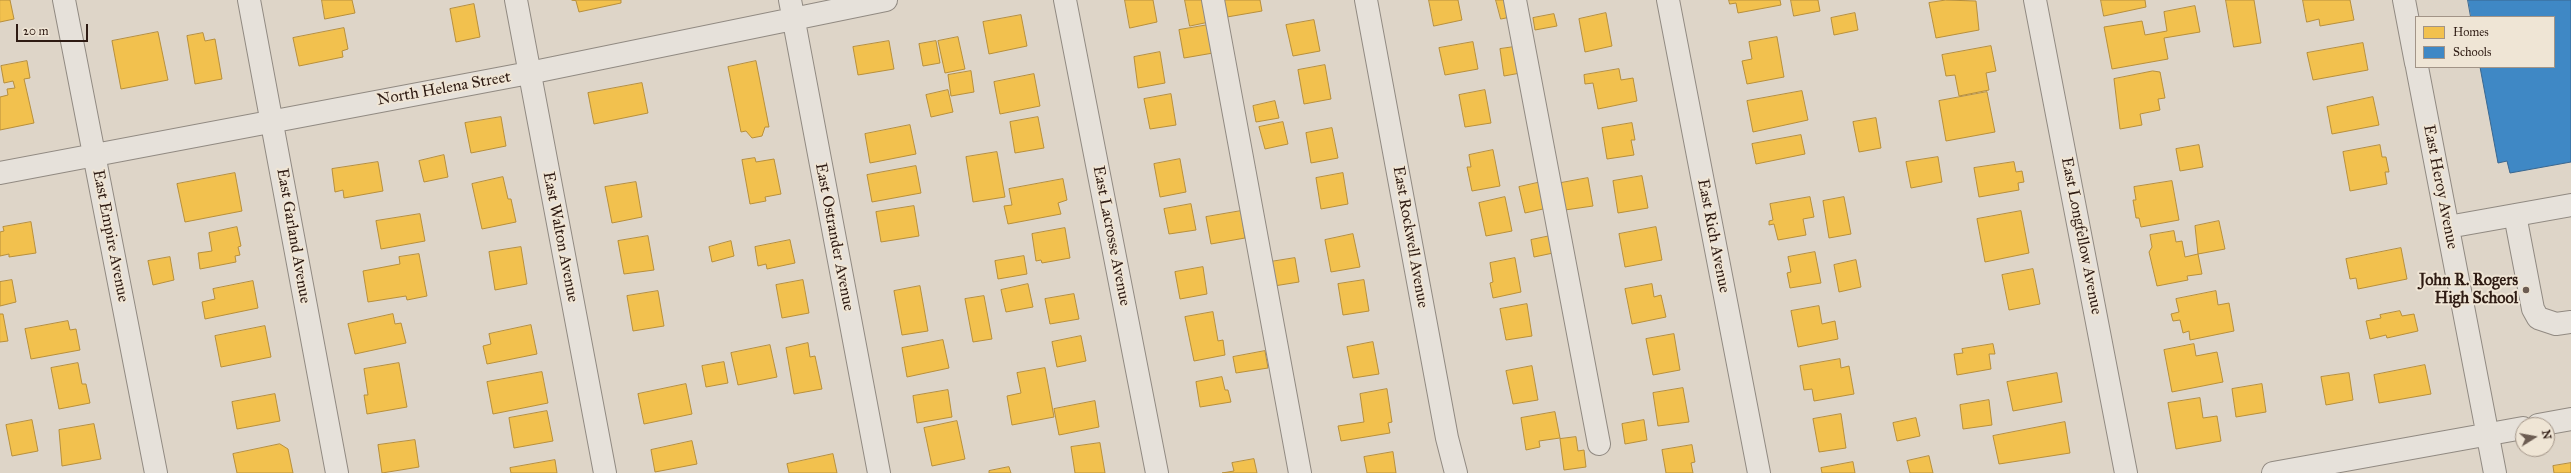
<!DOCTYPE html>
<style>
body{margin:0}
#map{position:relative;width:2571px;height:473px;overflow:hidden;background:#ded5c8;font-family:"IM FELL Great Primer",serif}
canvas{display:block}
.legend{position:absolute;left:2415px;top:16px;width:140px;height:52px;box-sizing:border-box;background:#efe5d5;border:1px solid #a29487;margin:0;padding:5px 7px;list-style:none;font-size:12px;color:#2e1b13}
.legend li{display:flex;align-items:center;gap:8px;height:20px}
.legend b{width:20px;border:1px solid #a29487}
.north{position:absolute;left:2515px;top:417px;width:40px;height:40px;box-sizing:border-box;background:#efe5d5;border:1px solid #a29487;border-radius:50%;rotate:79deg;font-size:11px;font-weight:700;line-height:16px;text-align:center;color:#2e1b13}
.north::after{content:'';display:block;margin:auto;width:14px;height:18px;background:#6c5c52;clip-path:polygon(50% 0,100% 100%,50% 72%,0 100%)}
.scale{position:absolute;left:16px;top:24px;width:72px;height:18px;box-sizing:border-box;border:2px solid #2e1b13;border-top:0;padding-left:5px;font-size:12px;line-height:14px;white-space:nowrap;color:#2e1b13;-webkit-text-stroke:3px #efe5d5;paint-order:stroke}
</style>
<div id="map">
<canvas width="2571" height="473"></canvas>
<ul class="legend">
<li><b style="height:11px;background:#f2c14e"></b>Homes</li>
<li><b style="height:11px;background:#3f88c5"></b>Schools</li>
</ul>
<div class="north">N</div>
<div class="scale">20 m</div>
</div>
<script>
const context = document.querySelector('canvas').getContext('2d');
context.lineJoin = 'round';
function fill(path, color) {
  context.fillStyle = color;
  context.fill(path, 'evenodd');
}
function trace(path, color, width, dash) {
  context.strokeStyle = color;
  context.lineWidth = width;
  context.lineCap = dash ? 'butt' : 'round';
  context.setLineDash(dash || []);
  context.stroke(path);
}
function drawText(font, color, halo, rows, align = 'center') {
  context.font = font + ' "IM FELL Great Primer",serif';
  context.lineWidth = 4;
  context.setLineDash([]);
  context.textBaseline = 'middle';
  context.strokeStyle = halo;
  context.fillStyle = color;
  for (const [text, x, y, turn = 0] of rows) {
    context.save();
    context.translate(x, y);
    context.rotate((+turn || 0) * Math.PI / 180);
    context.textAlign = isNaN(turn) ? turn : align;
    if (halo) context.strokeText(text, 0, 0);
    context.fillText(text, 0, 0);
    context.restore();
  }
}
const homes = new Path2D(`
 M 0,0 L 10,0 L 14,19 L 0,22 Z
 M 322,0 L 352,0 L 355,13 L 325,19 Z
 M 572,0 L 621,0 L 621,3 L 579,12 L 576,1 Z
 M 1125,0 L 1153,0 L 1157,22 L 1130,28 Z
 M 1185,0 L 1209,0 L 1214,21 L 1190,26 Z
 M 1224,0 L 1260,0 L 1262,11 L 1227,17 Z
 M 1429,0 L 1458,0 L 1462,20 L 1434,26 Z
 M 1496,0 L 1513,0 L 1516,16 L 1501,19 Z
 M 1729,0 L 1780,0 L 1781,5 L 1738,13 L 1736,3 L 1730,4 Z
 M 1791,0 L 1818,0 L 1820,11 L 1794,16 Z
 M 1946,0 L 1976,1 L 1979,30 L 1936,38 L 1929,3 Z
 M 2101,0 L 2145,0 L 2146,7 L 2104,16 Z
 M 2226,0 L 2254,0 L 2261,43 L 2234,47 Z
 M 2303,0 L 2350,0 L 2354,20 L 2320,26 L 2319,19 L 2307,22 Z
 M 474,4 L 480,37 L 456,42 L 450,9 Z
 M 2195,6 L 2200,32 L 2164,38 L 2168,59 L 2112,69 L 2104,27 L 2142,21 L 2145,35 L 2167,31 L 2164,12 Z
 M 1606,13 L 1612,46 L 1585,52 L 1579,19 Z
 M 1855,13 L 1858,30 L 1834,35 L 1831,18 Z
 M 1554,14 L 1557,26 L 1535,30 L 1533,18 Z
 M 1021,15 L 1027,46 L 989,54 L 983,22 Z
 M 1314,20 L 1320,51 L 1293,56 L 1286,25 Z
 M 1214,24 L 1219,52 L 1184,58 L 1179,30 Z
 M 344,28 L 348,49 L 342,51 L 343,57 L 299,66 L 293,38 Z
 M 158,32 L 168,80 L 121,89 L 112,41 Z
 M 203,33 L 205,41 L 215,39 L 222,79 L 195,84 L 187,36 Z
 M 958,37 L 965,69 L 945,73 L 938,41 Z
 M 1777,37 L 1784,77 L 1747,84 L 1742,61 L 1752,59 L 1749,42 Z
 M 889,41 L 894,69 L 858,75 L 853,47 Z
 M 936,41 L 940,63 L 923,66 L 919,44 Z
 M 1473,42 L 1478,69 L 1445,75 L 1439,48 Z
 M 2363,43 L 2368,70 L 2313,80 L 2307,53 Z
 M 1521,46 L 1526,72 L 1504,76 L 1500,49 Z
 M 1991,46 L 1996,71 L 1986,73 L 1989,90 L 1959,96 L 1955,75 L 1946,76 L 1942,55 Z
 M 1160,52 L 1165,83 L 1138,88 L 1134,57 Z
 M 27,61 L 30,78 L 24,79 L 34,123 L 0,130 L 0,97 L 8,95 L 7,89 L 15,88 L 13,81 L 4,83 L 1,66 Z
 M 756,61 L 769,127 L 765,127 L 762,136 L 752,138 L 746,131 L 741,132 L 728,67 Z
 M 1325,65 L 1331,99 L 1304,104 L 1298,70 Z
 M 1619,69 L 1621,80 L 1633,78 L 1637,101 L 1598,109 L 1593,83 L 1585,84 L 1584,75 Z
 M 971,71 L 974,92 L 951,96 L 948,75 Z
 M 2153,71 L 2160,72 L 2165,98 L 2158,99 L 2160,110 L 2140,114 L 2142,125 L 2120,129 L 2114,79 Z
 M 1034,74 L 1040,106 L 1000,114 L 994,82 Z
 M 642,83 L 648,113 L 594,124 L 588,93 Z
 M 948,90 L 953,112 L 931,117 L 926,95 Z
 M 1485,90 L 1491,123 L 1465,127 L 1459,95 Z
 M 1802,91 L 1808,120 L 1753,132 L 1747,101 Z
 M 1987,92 L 1995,132 L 1946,141 L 1939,101 Z
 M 1171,94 L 1176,125 L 1150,129 L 1144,99 Z
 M 2373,97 L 2379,125 L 2332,134 L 2327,107 Z
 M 1275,101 L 1279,118 L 1256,122 L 1253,106 Z
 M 501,117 L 506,146 L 471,153 L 465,123 Z
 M 1038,117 L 1044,148 L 1015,153 L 1010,122 Z
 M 1876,118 L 1881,148 L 1859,152 L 1853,122 Z
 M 1283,122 L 1288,144 L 1265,149 L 1259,127 Z
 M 1632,123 L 1635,140 L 1631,140 L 1634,155 L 1607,159 L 1602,128 Z
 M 910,125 L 916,154 L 870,163 L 865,134 Z
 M 1332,128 L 1338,158 L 1311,163 L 1306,133 Z
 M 1801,135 L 1805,154 L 1756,164 L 1752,144 Z
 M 2199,145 L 2203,167 L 2180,171 L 2176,149 Z
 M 2380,145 L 2382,157 L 2386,157 L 2389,172 L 2385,172 L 2387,184 L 2350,191 L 2343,152 Z
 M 1493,150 L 1500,186 L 1472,191 L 1467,167 L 1471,167 L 1469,155 Z
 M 997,152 L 1005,197 L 973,202 L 966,157 Z
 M 444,155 L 448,177 L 424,182 L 419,161 Z
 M 1938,157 L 1942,182 L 1911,188 L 1906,162 Z
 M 755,158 L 756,162 L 774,159 L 781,194 L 765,197 L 766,201 L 750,204 L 742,160 Z
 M 1180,159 L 1186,192 L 1160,197 L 1154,164 Z
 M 378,162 L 383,191 L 344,198 L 343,190 L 335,192 L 332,169 Z
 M 2014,162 L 2016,172 L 2022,171 L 2024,182 L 2018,183 L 2019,190 L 1979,197 L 1974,168 Z
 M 916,166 L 921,193 L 872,202 L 867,175 Z
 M 235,173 L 242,211 L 185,222 L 177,184 Z
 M 1343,173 L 1348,204 L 1321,209 L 1316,178 Z
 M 1642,176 L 1648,208 L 1618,213 L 1613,181 Z
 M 503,177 L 508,199 L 511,199 L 516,222 L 482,229 L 472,184 Z
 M 1588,178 L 1593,206 L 1565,210 L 1561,183 Z
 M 1063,179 L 1067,200 L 1058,203 L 1061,214 L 1008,224 L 1004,206 L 1012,205 L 1009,189 Z
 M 1546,181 L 1552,207 L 1525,213 L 1519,187 Z
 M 2172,181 L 2179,220 L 2141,227 L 2139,218 L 2136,218 L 2133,200 L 2136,200 L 2134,187 Z
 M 636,182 L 642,217 L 612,223 L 605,187 Z
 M 1505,197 L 1512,231 L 1486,236 L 1479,203 Z
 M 1810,197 L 1814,217 L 1803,219 L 1806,235 L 1778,240 L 1774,224 L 1769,225 L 1769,221 L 1773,220 L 1770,204 Z
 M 1844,197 L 1851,234 L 1829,238 L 1823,201 Z
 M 1191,204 L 1196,230 L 1169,234 L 1164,209 Z
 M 914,206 L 919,236 L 881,242 L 876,212 Z
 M 1241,211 L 1245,238 L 1211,244 L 1206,217 Z
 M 2021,211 L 2029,253 L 1985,262 L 1977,219 Z
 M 420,214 L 425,241 L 381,249 L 376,221 Z
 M 2219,221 L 2225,249 L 2198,254 L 2195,226 Z
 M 31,222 L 36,253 L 9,257 L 9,254 L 0,256 L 0,232 L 4,231 L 3,227 Z
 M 237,227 L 241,246 L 238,247 L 240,255 L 235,256 L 236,262 L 200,269 L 198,253 L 212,251 L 209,233 Z
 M 1656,227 L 1662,260 L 1625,267 L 1619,234 Z
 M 1065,228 L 1070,258 L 1042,263 L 1041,260 L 1036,261 L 1032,234 Z
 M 2174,231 L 2176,242 L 2182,241 L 2185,257 L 2198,254 L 2202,274 L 2187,276 L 2188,280 L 2157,286 L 2149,252 L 2152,247 L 2150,235 Z
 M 1353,234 L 1360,267 L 1331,272 L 1325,240 Z
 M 1555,235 L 1558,252 L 1534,257 L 1531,240 Z
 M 648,236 L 654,270 L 624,274 L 618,241 Z
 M 790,240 L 795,263 L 767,269 L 766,264 L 758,266 L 755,247 Z
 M 731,241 L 734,256 L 712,262 L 709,247 Z
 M 521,247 L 527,284 L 495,290 L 489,252 Z
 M 2401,248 L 2407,279 L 2358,289 L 2356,278 L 2350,279 L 2346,259 Z
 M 1815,252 L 1821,283 L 1790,288 L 1787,273 L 1791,272 L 1788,257 Z
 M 419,254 L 427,296 L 407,300 L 406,296 L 368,302 L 363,271 L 400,264 L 399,257 Z
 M 1024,256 L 1027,274 L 998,279 L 995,261 Z
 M 170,257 L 174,280 L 153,285 L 148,261 Z
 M 1295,258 L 1299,282 L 1274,286 L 1270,262 Z
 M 1515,258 L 1521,292 L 1493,298 L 1490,283 L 1493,282 L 1490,263 Z
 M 1856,260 L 1861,287 L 1839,292 L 1834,265 Z
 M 1203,267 L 1207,294 L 1180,299 L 1175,272 Z
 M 2033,269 L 2040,304 L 2009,310 L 2002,275 Z
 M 12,280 L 16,302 L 0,306 L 0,282 Z
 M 803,280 L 809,313 L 782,318 L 776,285 Z
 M 1364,280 L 1369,311 L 1343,315 L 1338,284 Z
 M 253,281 L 258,308 L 205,319 L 202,302 L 215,299 L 213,289 Z
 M 1028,284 L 1033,307 L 1006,312 L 1001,290 Z
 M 1652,284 L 1654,297 L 1661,295 L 1666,317 L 1632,324 L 1625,289 Z
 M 920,286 L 928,331 L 902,335 L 894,291 Z
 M 658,291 L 664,326 L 633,331 L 627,296 Z
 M 2216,291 L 2218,305 L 2229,303 L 2234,331 L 2190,340 L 2189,331 L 2183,333 L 2180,320 L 2173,321 L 2171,314 L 2179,312 L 2176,299 Z
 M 1074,294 L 1079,319 L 1050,324 L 1045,299 Z
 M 984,296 L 992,339 L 973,342 L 965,299 Z
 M 1527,304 L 1532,336 L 1506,340 L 1500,309 Z
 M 1819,306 L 1822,324 L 1835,321 L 1838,339 L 1798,347 L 1791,311 Z
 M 2400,311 L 2402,316 L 2414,314 L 2418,331 L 2387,338 L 2386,335 L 2370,339 L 2366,321 L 2381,318 L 2380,315 Z
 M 1213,312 L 1218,341 L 1223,340 L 1225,355 L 1194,361 L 1185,317 Z
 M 0,314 L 3,314 L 8,341 L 0,342 Z
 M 393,314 L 395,324 L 401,323 L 406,343 L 355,354 L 348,324 Z
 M 68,321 L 70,330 L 76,329 L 80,350 L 31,359 L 25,329 Z
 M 531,325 L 537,354 L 487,364 L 483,346 L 491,344 L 489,334 Z
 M 265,326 L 271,357 L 221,367 L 215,336 Z
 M 1674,334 L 1680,370 L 1653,375 L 1646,339 Z
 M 1081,336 L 1086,361 L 1057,367 L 1052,342 Z
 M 943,340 L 949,368 L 907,377 L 902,348 Z
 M 1373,342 L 1379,374 L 1353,378 L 1347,347 Z
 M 808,343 L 810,357 L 815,356 L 822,389 L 794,394 L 786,348 Z
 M 1993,344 L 1995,354 L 1989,354 L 1991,369 L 1957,375 L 1954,354 L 1963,353 L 1962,349 Z
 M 2194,344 L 2196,356 L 2217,352 L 2223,382 L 2172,392 L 2164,350 Z
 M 770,345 L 777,377 L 738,385 L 731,353 Z
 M 1265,351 L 1268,368 L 1236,373 L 1233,357 Z
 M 1840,359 L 1841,368 L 1849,366 L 1854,394 L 1814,401 L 1812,389 L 1804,390 L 1800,366 Z
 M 724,362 L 728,383 L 706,387 L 702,366 Z
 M 78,363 L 82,384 L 86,384 L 90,403 L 59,409 L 51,368 Z
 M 399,363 L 407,407 L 367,414 L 364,395 L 368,395 L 364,369 Z
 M 2425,365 L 2431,394 L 2379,403 L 2374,375 Z
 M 1532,366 L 1538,400 L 1513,404 L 1506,371 Z
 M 1045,368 L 1054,417 L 1012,425 L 1007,396 L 1021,393 L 1017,373 Z
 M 542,372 L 548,403 L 493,414 L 487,382 Z
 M 2057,373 L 2062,402 L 2013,411 L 2007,382 Z
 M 2349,373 L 2353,400 L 2326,405 L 2321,377 Z
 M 1222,377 L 1225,390 L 1228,390 L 1231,402 L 1200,407 L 1196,382 Z
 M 686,384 L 692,414 L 644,424 L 638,394 Z
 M 2262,384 L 2266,412 L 2236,417 L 2232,389 Z
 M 1683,388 L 1689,422 L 1658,426 L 1653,393 Z
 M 1387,389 L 1392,422 L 1388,423 L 1390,433 L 1341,441 L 1338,426 L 1364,422 L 1360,394 Z
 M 948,390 L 952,417 L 917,423 L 913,396 Z
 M 275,394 L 280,421 L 237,429 L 232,402 Z
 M 2200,398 L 2203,418 L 2217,416 L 2221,441 L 2176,449 L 2168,403 Z
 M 1989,400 L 1992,425 L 1963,429 L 1960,405 Z
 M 1095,401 L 1099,427 L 1059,435 L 1054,409 Z
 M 547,411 L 553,441 L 514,448 L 509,418 Z
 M 1555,412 L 1560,438 L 1539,441 L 1540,447 L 1526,450 L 1521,418 Z
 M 1841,414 L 1846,448 L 1819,452 L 1813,419 Z
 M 1916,418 L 1920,436 L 1897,441 L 1893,423 Z
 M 32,420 L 38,451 L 12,456 L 6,425 Z
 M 1644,420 L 1647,440 L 1625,444 L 1622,424 Z
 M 957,421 L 965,459 L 932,466 L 924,428 Z
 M 2065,422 L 2070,453 L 1999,464 L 1993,436 Z
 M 94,424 L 101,459 L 62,466 L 59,430 Z
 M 1576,437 L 1578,451 L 1584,450 L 1586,467 L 1564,470 L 1560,439 Z
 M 415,440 L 419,467 L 382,473 L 378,445 Z
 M 692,441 L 697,464 L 655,472 L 651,450 Z
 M 1100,443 L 1105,473 L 1075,473 L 1071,447 Z
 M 280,444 L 288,449 L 293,473 L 237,473 L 233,454 Z
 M 1692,445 L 1695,462 L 1691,463 L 1693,473 L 1666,473 L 1662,450 Z
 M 1393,452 L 1396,473 L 1367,473 L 1364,457 Z
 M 833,454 L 837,473 L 789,473 L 787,464 Z
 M 1929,456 L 1933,473 L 1910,473 L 1907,461 Z
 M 1254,459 L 1257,473 L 1222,473 L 1234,471 L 1232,463 Z
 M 555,460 L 557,473 L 511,473 L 510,468 Z
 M 1853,462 L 1855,473 L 1822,473 L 1821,468 Z
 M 2571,463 L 2571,473 L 2554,473 L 2553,466 Z
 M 1009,467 L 1011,473 L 989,473 L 989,471 Z`);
fill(homes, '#f2c14e');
trace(homes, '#b78f3c', 1);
const schools = new Path2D(`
 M 2468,0 L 2571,0 L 2571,162 L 2510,173 L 2507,161 L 2498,163 L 2480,67 L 2554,67 L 2554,17 L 2471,17 Z`);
fill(schools, '#3f88c5');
trace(schools, '#3a6790', 1);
const minor = new Path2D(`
 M 64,0 L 156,473
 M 249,0 L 337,473
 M 516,0 L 605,473
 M 790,0 L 879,473
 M 1065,0 L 1157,473
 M 1213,0 L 1300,473
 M 1366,0 L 1447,438 L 1456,473
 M 1515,0 L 1599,444
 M 1668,0 L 1759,473
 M 2035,0 L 2126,473
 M 2404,0 L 2416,63
 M 2417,67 L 2495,473
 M 0,173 L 529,73 L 886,0
 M 2515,215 L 2533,309 L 2538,318 L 2556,324 L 2571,322
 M 2448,227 L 2571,205
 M 2538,425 L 2571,419
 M 2273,473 L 2523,428`);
trace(minor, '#918a82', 24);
trace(minor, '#e6e1da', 22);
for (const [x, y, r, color] of [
 [2526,290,4,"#6c5c52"]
]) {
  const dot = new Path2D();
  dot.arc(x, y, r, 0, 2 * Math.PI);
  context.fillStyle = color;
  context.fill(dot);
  trace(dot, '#efe5d5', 1.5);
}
drawText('16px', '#2e1b13', '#efe5d5', [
 ["North Helena Street",444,89,-10],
 ["East Heroy Avenue",2440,187,79],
 ["East Empire Avenue",110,236,79],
 ["East Garland Avenue",293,236,80],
 ["East Lacrosse Avenue",1111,236,79],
 ["East Rich Avenue",1713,236,79],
 ["East Longfellow Avenue",2081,236,79],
 ["East Walton Avenue",560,237,79],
 ["East Ostrander Avenue",834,237,79],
 ["East Rockwell Avenue",1410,237,80]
]);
drawText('bold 16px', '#2e1b13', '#efe5d5', [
 ["John R. Rogers",2518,281],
 ["High School",2518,299]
], 'right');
</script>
